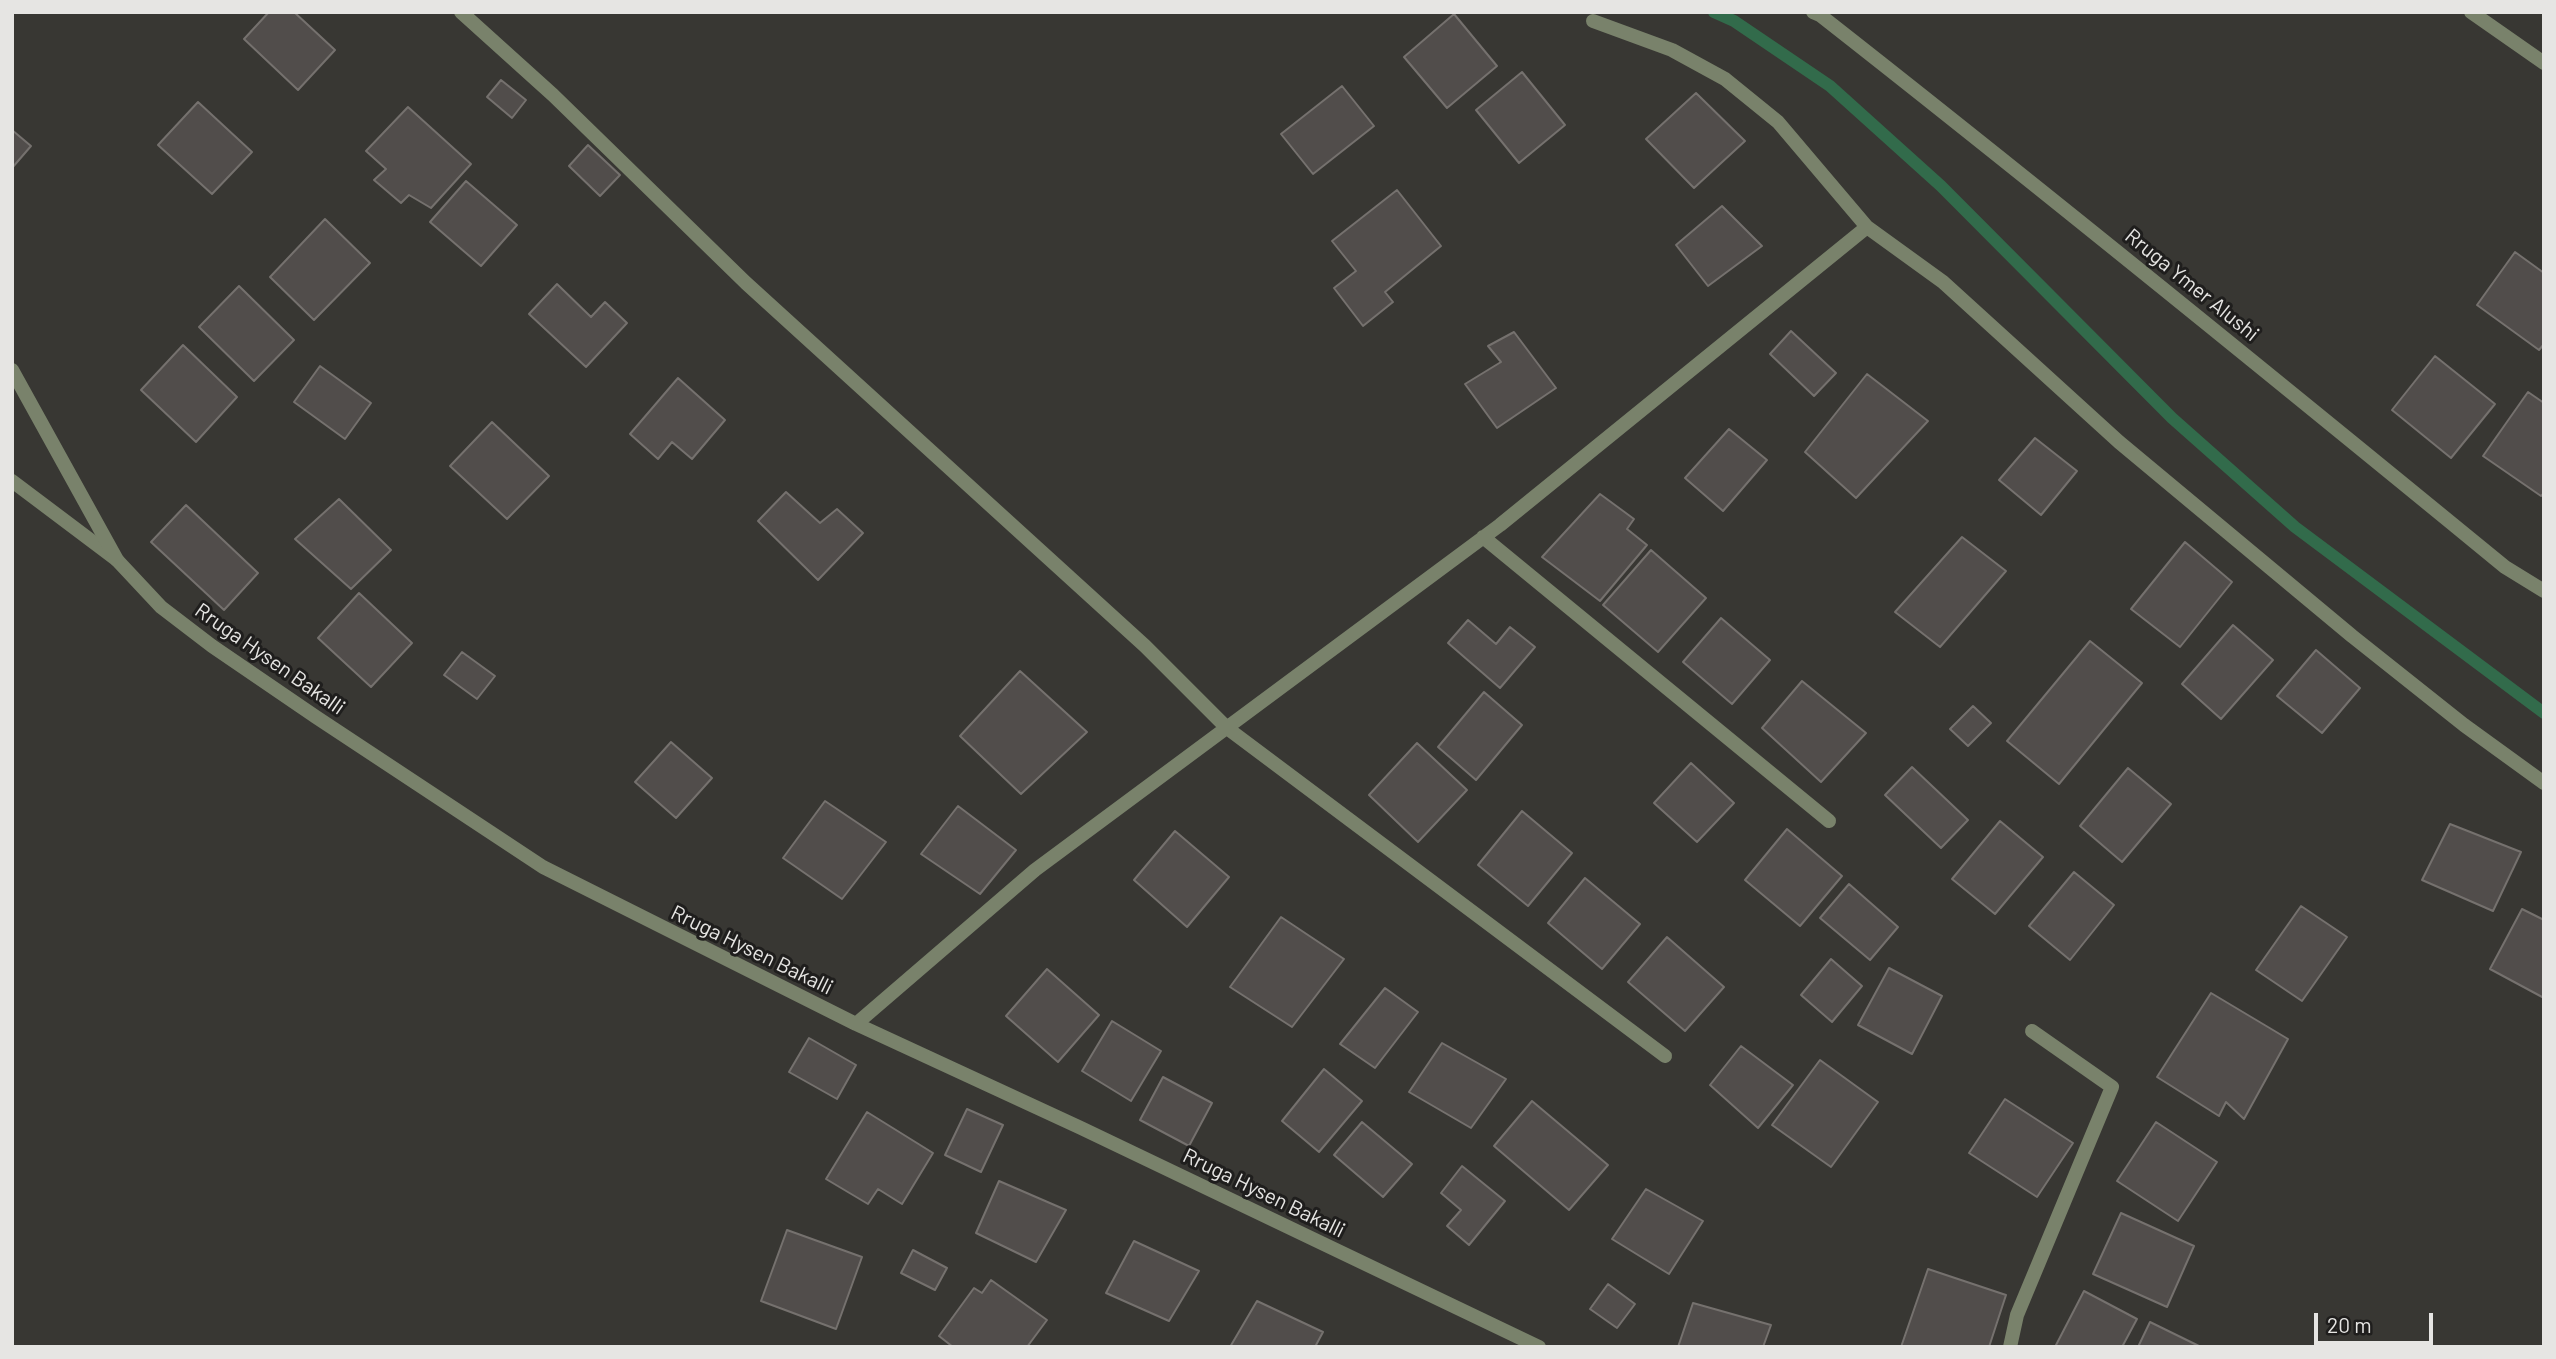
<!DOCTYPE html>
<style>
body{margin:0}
#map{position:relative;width:2556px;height:1359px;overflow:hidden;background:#383733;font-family:Barlow,sans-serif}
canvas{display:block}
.frame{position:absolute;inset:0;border:14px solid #e6e5e3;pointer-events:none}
.scale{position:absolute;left:2314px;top:1313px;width:119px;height:32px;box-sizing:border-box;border:4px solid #e6e5e3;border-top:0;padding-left:9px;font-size:21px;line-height:24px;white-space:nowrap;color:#e6e5e3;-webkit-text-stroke:5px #1f1e1d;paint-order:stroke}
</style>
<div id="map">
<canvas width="2556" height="1359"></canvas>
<div class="frame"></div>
<div class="scale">20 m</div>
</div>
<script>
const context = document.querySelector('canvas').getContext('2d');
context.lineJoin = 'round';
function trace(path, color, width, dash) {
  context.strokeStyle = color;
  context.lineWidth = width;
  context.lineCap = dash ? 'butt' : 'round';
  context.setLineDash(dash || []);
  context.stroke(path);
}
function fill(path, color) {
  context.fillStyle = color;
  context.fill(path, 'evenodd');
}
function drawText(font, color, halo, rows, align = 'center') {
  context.font = font + ' Barlow,sans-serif';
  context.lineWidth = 6;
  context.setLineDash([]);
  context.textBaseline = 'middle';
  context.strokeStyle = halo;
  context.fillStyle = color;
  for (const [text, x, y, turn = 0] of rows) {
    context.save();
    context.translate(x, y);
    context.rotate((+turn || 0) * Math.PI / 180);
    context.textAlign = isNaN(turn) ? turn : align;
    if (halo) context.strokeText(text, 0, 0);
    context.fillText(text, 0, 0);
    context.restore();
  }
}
trace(new Path2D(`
 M 1714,12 L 1734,21 L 1830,86 L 1941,186 L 2172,418 L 2295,527 L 2544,713`), '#326b4b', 12);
const building = new Path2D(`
 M 269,12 L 294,12 L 335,50 L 298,90 L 244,39 Z
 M 1454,14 L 1497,66 L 1447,108 L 1404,57 Z
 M 1522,72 L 1565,125 L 1519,163 L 1476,110 Z
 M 501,80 L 526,100 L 512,118 L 487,97 Z
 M 1342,86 L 1374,126 L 1313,174 L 1281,134 Z
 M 1696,93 L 1745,141 L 1694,188 L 1646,139 Z
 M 198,102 L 252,152 L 212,194 L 158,145 Z
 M 408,107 L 471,164 L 431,208 L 409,195 L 401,203 L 374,180 L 386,169 L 366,151 Z
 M 12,130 L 31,146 L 12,168 Z
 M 588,145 L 620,175 L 600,196 L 569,166 Z
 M 466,181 L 517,225 L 481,266 L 430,222 Z
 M 1397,190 L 1441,246 L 1385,292 L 1393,302 L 1363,326 L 1334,288 L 1356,271 L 1332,241 Z
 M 1722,206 L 1762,246 L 1708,286 L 1676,245 Z
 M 325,219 L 370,263 L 314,320 L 270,277 Z
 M 2515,252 L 2544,273 L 2544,344 L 2539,350 L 2477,305 Z
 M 557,284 L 591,317 L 605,302 L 627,323 L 586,367 L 529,314 Z
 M 239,286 L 294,340 L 254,381 L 199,327 Z
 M 1791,331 L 1836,373 L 1814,396 L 1770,354 Z
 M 1514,332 L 1556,388 L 1497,428 L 1465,384 L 1501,362 L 1488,346 Z
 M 183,345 L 237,397 L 196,442 L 141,390 Z
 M 2435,356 L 2495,404 L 2451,458 L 2392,410 Z
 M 320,366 L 371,403 L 345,439 L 294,402 Z
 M 1867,374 L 1928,421 L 1856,498 L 1805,452 Z
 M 678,378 L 725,420 L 692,459 L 672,442 L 658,459 L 630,434 Z
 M 2528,392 L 2544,403 L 2544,493 L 2541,496 L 2483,456 Z
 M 492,422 L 549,476 L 507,519 L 450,466 Z
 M 1729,429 L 1767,460 L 1723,511 L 1685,478 Z
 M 2035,438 L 2077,471 L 2041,515 L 1999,480 Z
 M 786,492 L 820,523 L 837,509 L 863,533 L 818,580 L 758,521 Z
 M 1600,494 L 1634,519 L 1627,529 L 1647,545 L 1600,601 L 1542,557 Z
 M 339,499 L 391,550 L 351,589 L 295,539 Z
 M 186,505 L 258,573 L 224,610 L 151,542 Z
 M 1962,537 L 2006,571 L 1940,647 L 1895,612 Z
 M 2185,542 L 2232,582 L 2180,647 L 2131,609 Z
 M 1651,550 L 1706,598 L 1658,652 L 1603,605 Z
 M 359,593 L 412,643 L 371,687 L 318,638 Z
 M 1721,618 L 1770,660 L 1732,704 L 1683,662 Z
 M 1468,620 L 1496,644 L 1510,627 L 1535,647 L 1500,688 L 1448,643 Z
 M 2233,625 L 2273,660 L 2221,719 L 2182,684 Z
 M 2090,641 L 2142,683 L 2059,784 L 2007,741 Z
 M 2316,650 L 2360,688 L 2322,733 L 2277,696 Z
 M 462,652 L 495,676 L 477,699 L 444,675 Z
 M 1020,671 L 1087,732 L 1021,794 L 960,736 Z
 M 1802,681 L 1866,733 L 1821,782 L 1762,728 Z
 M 1484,692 L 1522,725 L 1476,780 L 1438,747 Z
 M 1973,706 L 1991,723 L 1968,746 L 1950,729 Z
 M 671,742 L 712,778 L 676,818 L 635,782 Z
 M 1417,743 L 1467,790 L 1418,842 L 1369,795 Z
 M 1691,763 L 1734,803 L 1697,842 L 1654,803 Z
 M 1912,767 L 1968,820 L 1941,848 L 1885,795 Z
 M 2128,768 L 2171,804 L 2122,862 L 2080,826 Z
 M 825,801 L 886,842 L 842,899 L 783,858 Z
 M 958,806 L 1016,850 L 980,894 L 921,854 Z
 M 1522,811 L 1572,853 L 1528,906 L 1478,865 Z
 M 2000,821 L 2043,857 L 1995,914 L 1952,879 Z
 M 2450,824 L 2521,852 L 2493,911 L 2422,880 Z
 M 1787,829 L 1842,876 L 1800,926 L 1745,880 Z
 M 1175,831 L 1229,877 L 1187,927 L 1134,880 Z
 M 2074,872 L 2114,905 L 2070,960 L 2029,926 Z
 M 1585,878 L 1640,924 L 1602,969 L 1548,923 Z
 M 1849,884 L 1898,927 L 1870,960 L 1820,918 Z
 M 2301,906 L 2347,937 L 2302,1001 L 2256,970 Z
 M 2522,909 L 2544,920 L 2544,998 L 2490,969 Z
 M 1281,917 L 1344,959 L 1292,1027 L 1230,987 Z
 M 1667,937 L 1724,987 L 1685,1031 L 1628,982 Z
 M 1831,959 L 1862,986 L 1832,1022 L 1801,995 Z
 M 1889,968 L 1942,996 L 1912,1054 L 1858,1025 Z
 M 1047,969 L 1099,1015 L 1058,1062 L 1006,1016 Z
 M 1385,988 L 1418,1012 L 1375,1068 L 1340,1044 Z
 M 2211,993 L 2288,1039 L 2244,1119 L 2226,1102 L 2219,1116 L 2157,1077 Z
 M 1112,1021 L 1161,1051 L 1131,1101 L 1082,1071 Z
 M 809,1038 L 856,1065 L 837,1099 L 789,1072 Z
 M 1442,1043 L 1506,1079 L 1471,1128 L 1409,1092 Z
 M 1741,1046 L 1793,1085 L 1758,1128 L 1710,1085 Z
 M 1820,1060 L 1878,1102 L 1831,1167 L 1772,1125 Z
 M 1324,1069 L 1362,1101 L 1319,1152 L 1282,1121 Z
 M 1163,1077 L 1212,1103 L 1189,1146 L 1140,1120 Z
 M 2005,1099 L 2073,1143 L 2037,1197 L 1969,1153 Z
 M 1532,1101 L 1608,1165 L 1569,1210 L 1494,1146 Z
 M 967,1109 L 1003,1125 L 981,1172 L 945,1155 Z
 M 867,1112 L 933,1153 L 902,1204 L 878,1189 L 868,1204 L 826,1179 Z
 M 1362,1122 L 1412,1164 L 1383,1197 L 1334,1155 Z
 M 2156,1122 L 2217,1162 L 2178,1221 L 2117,1181 Z
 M 1462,1166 L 1505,1201 L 1469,1245 L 1447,1226 L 1461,1210 L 1441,1193 Z
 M 999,1181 L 1066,1210 L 1036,1262 L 976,1233 Z
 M 1646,1189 L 1703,1221 L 1669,1274 L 1612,1239 Z
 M 2121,1213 L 2194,1246 L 2167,1307 L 2093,1274 Z
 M 787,1230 L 862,1257 L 836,1329 L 761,1301 Z
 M 1134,1241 L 1199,1271 L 1169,1321 L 1106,1293 Z
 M 913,1250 L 947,1268 L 935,1290 L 901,1273 Z
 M 1928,1269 L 2006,1295 L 1989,1347 L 1901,1347 Z
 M 991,1280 L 1047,1320 L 1027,1347 L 953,1347 L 939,1336 L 974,1288 L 982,1293 Z
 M 1608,1284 L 1635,1304 L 1617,1328 L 1590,1309 Z
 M 2084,1291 L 2137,1319 L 2122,1347 L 2055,1347 Z
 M 1257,1301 L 1323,1332 L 1315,1347 L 1230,1347 Z
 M 1693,1303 L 1771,1325 L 1763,1347 L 1678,1347 Z
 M 2150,1322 L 2201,1347 L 2138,1347 Z`);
fill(building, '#514d4b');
trace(building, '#75716e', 2);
trace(new Path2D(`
 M 12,481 L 117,560`), '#79826b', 14);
trace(new Path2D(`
 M 461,12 L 553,95 L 746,283 L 1145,646 L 1227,728 L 1665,1056
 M 1813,12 L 1820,15 C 2051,196 2278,381 2505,567 L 2544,591
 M 2471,12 L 2544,63
 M 1593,21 L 1672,50 L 1725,79 L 1778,122 L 1867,227 L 1943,282 L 2119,442 L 2352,636 L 2464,725 L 2544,783
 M 12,370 L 117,560 L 161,607 L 212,646 L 316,717 L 543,867 L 856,1024 L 1081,1128 L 1539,1347
 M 1483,537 L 1829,821
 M 856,1024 L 1035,870 L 1500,525 L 1867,227
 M 2010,1347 L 2017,1315 L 2112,1087 L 2032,1031`), '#79826b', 14);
drawText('21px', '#e6e5e3', '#1f1e1d', [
 ["Rruga Ymer Alushi",2192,285,39],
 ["Rruga Hysen Bakalli",270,659,35],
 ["Rruga Hysen Bakalli",752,950,26],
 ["Rruga Hysen Bakalli",1264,1193,26]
]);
</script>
